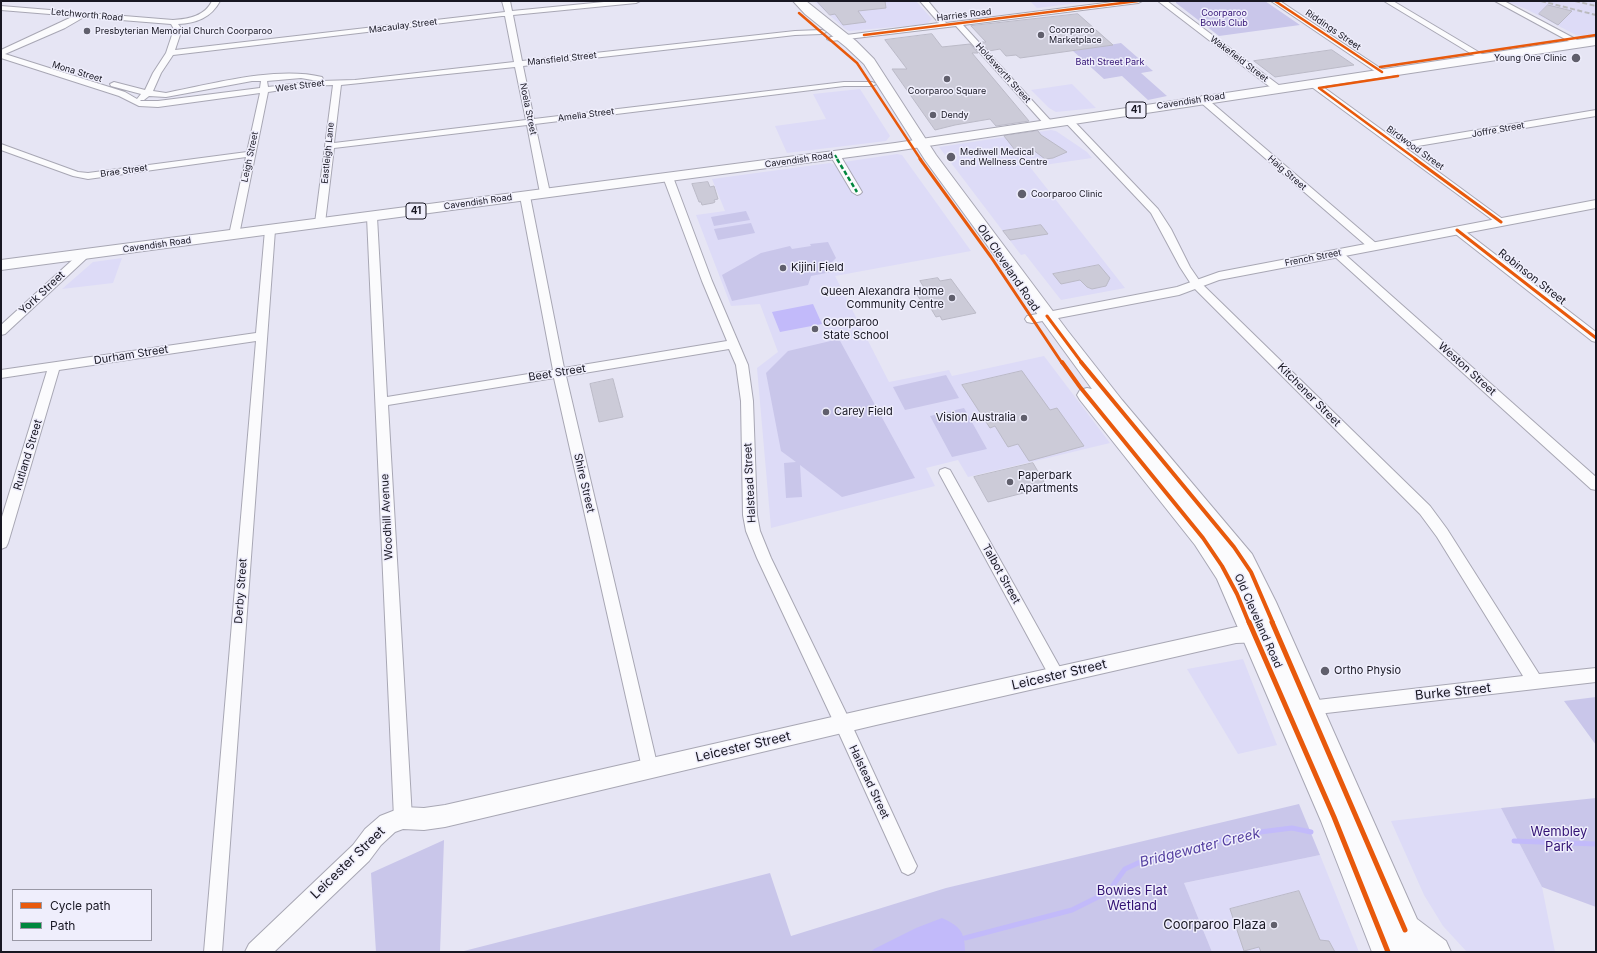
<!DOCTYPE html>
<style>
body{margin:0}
#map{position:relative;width:1597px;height:953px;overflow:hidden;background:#e6e5f4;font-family:Inter,sans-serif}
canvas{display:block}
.frame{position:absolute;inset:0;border:2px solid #181722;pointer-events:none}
.legend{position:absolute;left:12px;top:889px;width:140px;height:52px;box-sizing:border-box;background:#efeefc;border:1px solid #9998a5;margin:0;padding:5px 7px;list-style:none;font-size:12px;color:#181722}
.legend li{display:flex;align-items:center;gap:8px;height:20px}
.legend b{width:20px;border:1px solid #9998a5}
</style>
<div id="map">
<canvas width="1597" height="953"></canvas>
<div class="frame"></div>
<ul class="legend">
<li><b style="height:5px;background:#e8590c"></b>Cycle path</li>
<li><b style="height:5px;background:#00873e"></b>Path</li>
</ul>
</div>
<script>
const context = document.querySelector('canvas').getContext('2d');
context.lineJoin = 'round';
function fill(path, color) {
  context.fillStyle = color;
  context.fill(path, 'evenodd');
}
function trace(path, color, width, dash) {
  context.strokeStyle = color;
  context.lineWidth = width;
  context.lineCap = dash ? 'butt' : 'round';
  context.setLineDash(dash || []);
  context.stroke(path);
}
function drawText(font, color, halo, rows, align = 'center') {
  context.font = font + ' Inter,sans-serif';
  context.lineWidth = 3;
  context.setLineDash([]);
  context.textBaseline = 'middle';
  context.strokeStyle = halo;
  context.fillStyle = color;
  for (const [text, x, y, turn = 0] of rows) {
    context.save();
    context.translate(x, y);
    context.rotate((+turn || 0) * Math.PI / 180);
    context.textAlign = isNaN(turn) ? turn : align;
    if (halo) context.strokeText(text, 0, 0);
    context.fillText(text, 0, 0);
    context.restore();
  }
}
fill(new Path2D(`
 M 814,1 L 916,1 L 932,19 L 927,24 L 849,31 L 845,29 Z
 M 1030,1 L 1096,1 L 1037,8 Z
 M 1505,1 L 1596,1 L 1596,34 L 1582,36 L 1576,35 L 1526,9 Z
 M 1072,84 L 1096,108 L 1056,112 L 1049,108 L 1031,90 Z
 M 860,89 L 890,136 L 886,141 L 787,153 L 775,126 L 826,119 L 813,94 Z
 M 1051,130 L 1056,131 L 1087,152 L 1092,158 L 1030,167 L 1125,288 L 1061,300 L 1025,254 L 1021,255 L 939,147 Z
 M 897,154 L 902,155 L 971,251 L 835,276 L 889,382 L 949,370 L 952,376 L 1044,356 L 1110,443 L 968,477 L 958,460 L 926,468 L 935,486 L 771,528 L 757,368 L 778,352 L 760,304 L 731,306 L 696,215 L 725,211 L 712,179 L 830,163 L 835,165 L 852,193 L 860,192 L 844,162 Z
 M 122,258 L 113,283 L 62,289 L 93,262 Z
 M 1243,659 L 1277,745 L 1238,754 L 1187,669 Z
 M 1501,808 L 1542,887 L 1555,952 L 1467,952 L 1443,926 L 1424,895 L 1391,821 Z
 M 1320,855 L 1359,952 L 1212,952 L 1184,883 Z`), '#dddbf7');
fill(new Path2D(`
 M 1176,1 L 1265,1 L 1300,25 L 1219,36 L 1176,3 Z
 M 1121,43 L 1153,71 L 1141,73 L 1167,96 L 1148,100 L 1122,76 L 1104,79 L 1073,51 Z
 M 746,211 L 750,220 L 714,226 L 711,217 Z
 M 751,223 L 755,233 L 718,240 L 714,229 Z
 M 828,242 L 836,258 L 831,263 L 831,272 L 811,276 L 808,285 L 732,301 L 722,275 L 761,253 L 790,246 L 792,249 L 811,246 L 810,244 Z
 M 839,339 L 915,478 L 842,497 L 800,465 L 802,497 L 786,498 L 784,463 L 796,462 L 781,451 L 766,373 L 788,351 Z
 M 946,375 L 959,398 L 905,410 L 893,387 Z
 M 964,408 L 987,449 L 952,457 L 930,416 Z
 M 1596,697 L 1596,745 L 1564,701 Z
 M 1596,798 L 1596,907 L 1542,887 L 1501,808 Z
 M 1299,804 L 1320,855 L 1184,883 L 1212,952 L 460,952 L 770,873 L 791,936 L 946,888 Z
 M 444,840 L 440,952 L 376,952 L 371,873 Z`), '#c9c6ea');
fill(new Path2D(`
 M 813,304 L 822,324 L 780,332 L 772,312 Z
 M 942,918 C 960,926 965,932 965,952 L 871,952 L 874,949 L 916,928 Z`), '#c2bafa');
trace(new Path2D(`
 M 1514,841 L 1596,844
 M 965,938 L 1072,910 L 1108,892 L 1125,869 L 1138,863 L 1244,834 L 1292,828 L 1311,832`), '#c2bafa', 5);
const building = new Path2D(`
 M 817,1 L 885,1 L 886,8 L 858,11 L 866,22 L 843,25 L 835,14 L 830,15 Z
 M 1548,5 L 1572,11 L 1558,25 L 1539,14 Z
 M 1078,14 L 1113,45 L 1020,58 L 1016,55 L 1006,56 L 1000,49 L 989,51 L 981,42 L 986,42 L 971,26 Z
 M 932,34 L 942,47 L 970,44 L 978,53 L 972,53 L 1029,121 L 996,126 L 990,119 L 955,125 L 935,130 L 892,69 L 907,69 L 885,40 Z
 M 1332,50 L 1354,65 L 1275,77 L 1254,61 Z
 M 1038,131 L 1041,135 L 1067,152 L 1053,158 L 1045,159 L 1032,149 L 1026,151 L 1023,149 L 1015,150 L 1004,136 Z
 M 708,182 L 710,187 L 714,186 L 718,199 L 714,200 L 715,202 L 713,203 L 702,205 L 701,202 L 699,202 L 692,184 Z
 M 1041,225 L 1048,234 L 1010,240 L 1003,231 Z
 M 1099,265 L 1110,278 L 1106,286 L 1092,289 L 1087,287 L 1080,280 L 1061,284 L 1053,274 Z
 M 938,278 L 940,281 L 951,279 L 976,313 L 942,320 L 940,316 L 936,317 L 927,302 L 922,303 L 915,291 L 925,289 L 920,281 Z
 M 1022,371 L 1050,410 L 1057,408 L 1084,446 L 1029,461 L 1018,444 L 1008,447 L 995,426 L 990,428 L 962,385 Z
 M 613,379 L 623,417 L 599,422 L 590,384 Z
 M 1033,463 L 1047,487 L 988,502 L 974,477 Z
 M 1299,891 L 1320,940 L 1329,941 L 1335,952 L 1261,952 L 1259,947 L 1244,951 L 1230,909 Z`);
fill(building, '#cccbd8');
trace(building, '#bbbac7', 1);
const minor = new Path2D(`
 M 212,1 L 220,1 C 211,18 196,23 178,24 L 182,29 L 175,50 L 505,12 L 502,1 L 510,1 L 512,11 L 614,1 L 640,1 L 636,3 L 513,15 L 522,61 L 795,31 L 822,30 L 826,32 L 822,34 L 795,35 L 523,66 L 534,119 L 844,82 L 872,82 L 876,84 L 872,86 L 844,86 L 535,124 L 550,193 L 545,196 L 540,193 L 527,125 L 334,148 L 325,223 L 320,226 L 315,223 L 333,85 L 309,86 L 268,92 L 239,235 L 234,238 L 229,235 L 246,157 L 88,179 L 73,176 L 1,150 L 1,144 L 78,172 L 88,173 L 247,152 L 260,93 L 158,107 L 139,106 L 119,96 L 1,58 L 1,50 L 74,16 L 1,10 L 1,6 L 173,20 C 189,19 205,16 212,1 ZM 502,16 L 505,16 L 514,62 L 355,80 L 321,81 L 323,79 L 322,77 C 276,66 212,84 166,93 L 153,91 L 161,73 L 173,55 ZM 84,17 L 171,24 L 174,29 L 166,53 L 153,73 L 145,90 L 114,82 L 110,84 L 111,86 L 141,94 L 137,99 L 125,92 L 5,54 L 65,28 ZM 515,67 L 526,120 L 334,143 L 341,85 ZM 301,78 L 318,81 L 268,87 L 267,81 ZM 252,81 L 261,81 L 260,88 L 158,101 L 141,101 L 140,100 L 144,100 L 149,96 L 166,97 Z
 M 920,1 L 928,1 L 946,23 L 1121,1 L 1142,1 L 1138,3 L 963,25 L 1051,121 L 1052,123 L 1048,126 L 1045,125 L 956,26 L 831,41 L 827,39 L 831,37 L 939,23 Z
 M 1158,1 L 1167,1 L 1280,86 L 1281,88 L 1280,90 L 1274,90 Z
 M 1271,1 L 1280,1 L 1386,72 L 1385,74 L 1379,74 Z
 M 1384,1 L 1393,1 L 1487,57 L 1483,59 L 1480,59 Z
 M 1495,1 L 1504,1 L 1583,43 L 1582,45 L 1576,45 Z
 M 1309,81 L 1315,81 L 1400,143 L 1596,110 L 1596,116 L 1406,148 L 1504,220 L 1506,222 L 1501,225 L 1498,224 L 1309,85 Z
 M 1202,96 L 1205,97 L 1377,244 L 1378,246 L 1377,248 L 1369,248 L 1199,101 L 1198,99 Z
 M 1068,117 L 1071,118 L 1158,209 L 1171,229 L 1190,267 L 1201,283 L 1430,506 L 1447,529 L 1539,674 L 1596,668 L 1596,682 L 1309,715 L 1303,713 L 1301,708 L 1303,703 L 1309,701 L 1523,676 L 1437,537 L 1420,514 L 1193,287 L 1180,267 L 1151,213 L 1065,122 L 1064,120 L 1065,118 Z
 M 835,152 L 840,155 L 862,192 L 860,194 L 857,195 L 852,192 L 830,155 Z
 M 668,174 L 673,177 L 712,281 L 748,365 L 753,401 L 757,515 L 760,531 L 771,558 L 849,719 L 914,860 L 917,866 L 914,872 L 908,875 L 902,872 L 837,729 L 757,558 L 746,531 L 743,515 L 741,401 L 736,365 L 729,349 L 566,376 L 658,768 L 656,774 L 650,776 L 644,774 L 642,768 L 554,378 L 388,405 L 412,818 L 409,824 L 403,827 L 397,824 L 394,818 L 367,217 L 372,214 L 377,217 L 387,397 L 553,370 L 520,196 L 525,193 L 530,196 L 564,368 L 727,341 L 702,281 L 663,177 Z
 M 270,227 L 275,230 L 222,952 L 204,952 L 256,341 L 59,370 L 8,543 L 6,547 L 1,549 L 1,520 L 47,371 L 1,378 L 1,370 L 256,333 L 265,230 Z
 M 1457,227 L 1461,228 L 1596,332 L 1596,342 L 1592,341 L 1453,232 L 1452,230 L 1453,228 Z
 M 1337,250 L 1341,251 L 1596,477 L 1596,490 L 1591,489 L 1333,255 L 1332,253 L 1333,251 Z
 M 84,252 L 88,253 L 89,255 L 88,257 L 5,334 L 1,335 L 1,325 L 80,253 Z
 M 945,468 L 950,470 L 1062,671 L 1065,676 L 1062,681 L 1057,683 L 1052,681 L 939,473 L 940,470 Z`);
const tertiary = new Path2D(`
 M 1596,200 L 1596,208 L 1219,280 L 1179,295 L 1032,323 L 1027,322 L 1025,319 L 1027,316 L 1032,315 L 1177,287 L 1219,272 Z
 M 1262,626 L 1269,628 L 1271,634 L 1269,640 L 1262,642 L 1236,643 L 876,725 L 445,827 L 424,830 L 403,829 L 395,832 L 381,845 L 369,861 L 274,952 L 245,952 L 249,944 L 353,845 L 365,829 L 380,816 L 403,807 L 424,808 L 445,805 L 876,707 L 1236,627 Z`);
const primary = new Path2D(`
 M 1596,37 L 1596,45 L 895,151 L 1,270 L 1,260 L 895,143 Z`);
const trunk = new Path2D(`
 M 793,1 L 806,1 L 856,41 L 874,59 L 936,155 L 1067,330 L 1122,400 L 1252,554 L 1276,602 L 1417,919 L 1446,941 L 1451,952 L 1372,952 L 1321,821 L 1217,579 L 1195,545 L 1080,400 L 1077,395 L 1080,390 L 1087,388 L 1092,389 L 925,160 L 864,64 L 846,47 L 805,14 Z`);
trace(minor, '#a8a7b4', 2);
trace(tertiary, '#a8a7b4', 2);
trace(primary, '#a8a7b4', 2);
trace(trunk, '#a8a7b4', 2);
fill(minor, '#fbfbfd');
fill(tertiary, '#fbfbfd');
fill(primary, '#fbfbfd');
fill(trunk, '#fbfbfd');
trace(new Path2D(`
 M 1541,1 L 1596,15
 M 1575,1 L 1596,6`), '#bababe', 2, [5, 2.5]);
trace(new Path2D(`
 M 835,155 L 838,160`), '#00873e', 2, [3.5, 2]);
trace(new Path2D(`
 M 837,159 L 857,192`), '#00873e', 2.5, [4.5, 2.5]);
trace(new Path2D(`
 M 1275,1 L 1382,72
 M 799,13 L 857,63 L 921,160
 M 864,35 L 1138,1
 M 1380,67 L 1596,35
 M 1319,88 L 1417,160
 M 1319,88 L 1398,76`), '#e8590c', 2.5);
trace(new Path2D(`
 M 920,159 L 991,257 L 1062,363
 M 1415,159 L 1501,222
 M 1457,230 L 1596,338
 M 1047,316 L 1082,363`), '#e8590c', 3);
trace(new Path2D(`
 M 1062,362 L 1080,387 L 1203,538 L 1222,566 L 1237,594 L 1249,623
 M 1081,362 L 1234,547 L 1251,572 L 1273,623`), '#e8590c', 4);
trace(new Path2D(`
 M 1249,622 L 1334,817 L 1388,952
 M 1272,622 L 1405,930`), '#e8590c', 5);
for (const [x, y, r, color] of [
 [87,31,4,"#605f6c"],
 [1041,35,4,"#605f6c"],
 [1576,58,5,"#605f6c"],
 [947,79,4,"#605f6c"],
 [933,115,4,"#605f6c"],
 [951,157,5,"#605f6c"],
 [1022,194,5,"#605f6c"],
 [783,268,4,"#605f6c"],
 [952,298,4,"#605f6c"],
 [815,329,4,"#605f6c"],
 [826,412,4,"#605f6c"],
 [1024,418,4,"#605f6c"],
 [1010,482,4,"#605f6c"],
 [1325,671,5,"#605f6c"],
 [1274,925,4,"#605f6c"]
]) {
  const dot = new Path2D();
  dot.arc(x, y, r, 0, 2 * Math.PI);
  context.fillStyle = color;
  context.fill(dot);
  trace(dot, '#efeefc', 1.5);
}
drawText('9px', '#321274', '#efeefc', [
 ["Coorparoo",1224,13],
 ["Bowls Club",1224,23],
 ["Bath Street Park",1110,62]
]);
drawText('9px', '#181722', '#efeefc', [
 ["Letchworth Road",87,15,5],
 ["Harries Road",964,15,-7],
 ["Macaulay Street",403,26,-7],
 ["Riddings Street",1333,30,34],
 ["Mansfield Street",562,59,-6],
 ["Wakefield Street",1239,59,37],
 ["Mona Street",77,72,17],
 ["Holdsworth Street",1003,73,48],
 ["West Street",300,86,-7],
 ["Cavendish Road",1191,101,-9],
 ["Noela Street",528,109,78],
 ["Amelia Street",586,115,-7],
 ["Joffre Street",1498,130,-10],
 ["Birdwood Street",1415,148,36],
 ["Eastleigh Lane",328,153,-84],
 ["Leigh Street",250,157,-78],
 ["Cavendish Road",799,160,-8],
 ["Brae Street",124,171,-8],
 ["Haig Street",1287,173,41],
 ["Cavendish Road",478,202,-8],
 ["Cavendish Road",157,245,-8],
 ["French Street",1313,258,-11]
]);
drawText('9px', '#181722', '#efeefc', [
 ["Coorparoo",1049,30],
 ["Marketplace",1049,40],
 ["Presbyterian Memorial Church Coorparoo",95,31],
 ["Young One Clinic",1567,58,"right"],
 ["Coorparoo Square",947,91,"center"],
 ["Dendy",941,115],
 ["Mediwell Medical",960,152],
 ["and Wellness Centre",960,162],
 ["Coorparoo Clinic",1031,194]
], 'left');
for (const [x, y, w] of [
 [1136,110,20],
 [416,211,20]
]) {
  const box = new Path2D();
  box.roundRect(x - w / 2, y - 8, w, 16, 3);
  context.fillStyle = '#efeefc';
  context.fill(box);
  trace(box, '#181722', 1);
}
drawText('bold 10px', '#181722', null, [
 ["41",1136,110],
 ["41",416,211]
]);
drawText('11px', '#181722', '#efeefc', [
 ["Kijini Field",791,268],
 ["Queen Alexandra Home",944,292,"right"],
 ["Community Centre",944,305,"right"],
 ["Coorparoo",823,323],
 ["State School",823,336],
 ["Carey Field",834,412],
 ["Vision Australia",1016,418,"right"],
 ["Paperbark",1018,476],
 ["Apartments",1018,489],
 ["Ortho Physio",1334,671]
], 'left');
drawText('11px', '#181722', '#efeefc', [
 ["Old Cleveland Road",1008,268,56],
 ["Robinson Street",1532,277,38],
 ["York Street",42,293,-43],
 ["Durham Street",131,355,-9],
 ["Weston Street",1467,369,42],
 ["Beet Street",557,373,-9],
 ["Kitchener Street",1309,395,45],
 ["Rutland Street",28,455,-73],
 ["Shire Street",584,483,77],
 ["Halstead Street",750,483,-93],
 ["Woodhill Avenue",387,517,-93],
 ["Talbot Street",1001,574,61],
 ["Derby Street",241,591,-86],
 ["Old Cleveland Road",1258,621,66],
 ["Halstead Street",869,782,65]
]);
drawText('13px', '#181722', '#efeefc', [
 ["Leicester Street",1059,675,-13],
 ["Burke Street",1453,692,-6],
 ["Leicester Street",743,747,-13],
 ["Leicester Street",348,863,-44]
]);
drawText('13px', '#321274', '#efeefc', [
 ["Wembley",1559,832],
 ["Park",1559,847],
 ["Bowies Flat",1132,891],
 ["Wetland",1132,906]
]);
drawText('13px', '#181722', '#efeefc', [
 ["Coorparoo Plaza",1266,925]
], 'right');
drawText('italic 14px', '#5540a1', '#efeefc', [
 ["Bridgewater Creek",1200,848,-14]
]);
</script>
